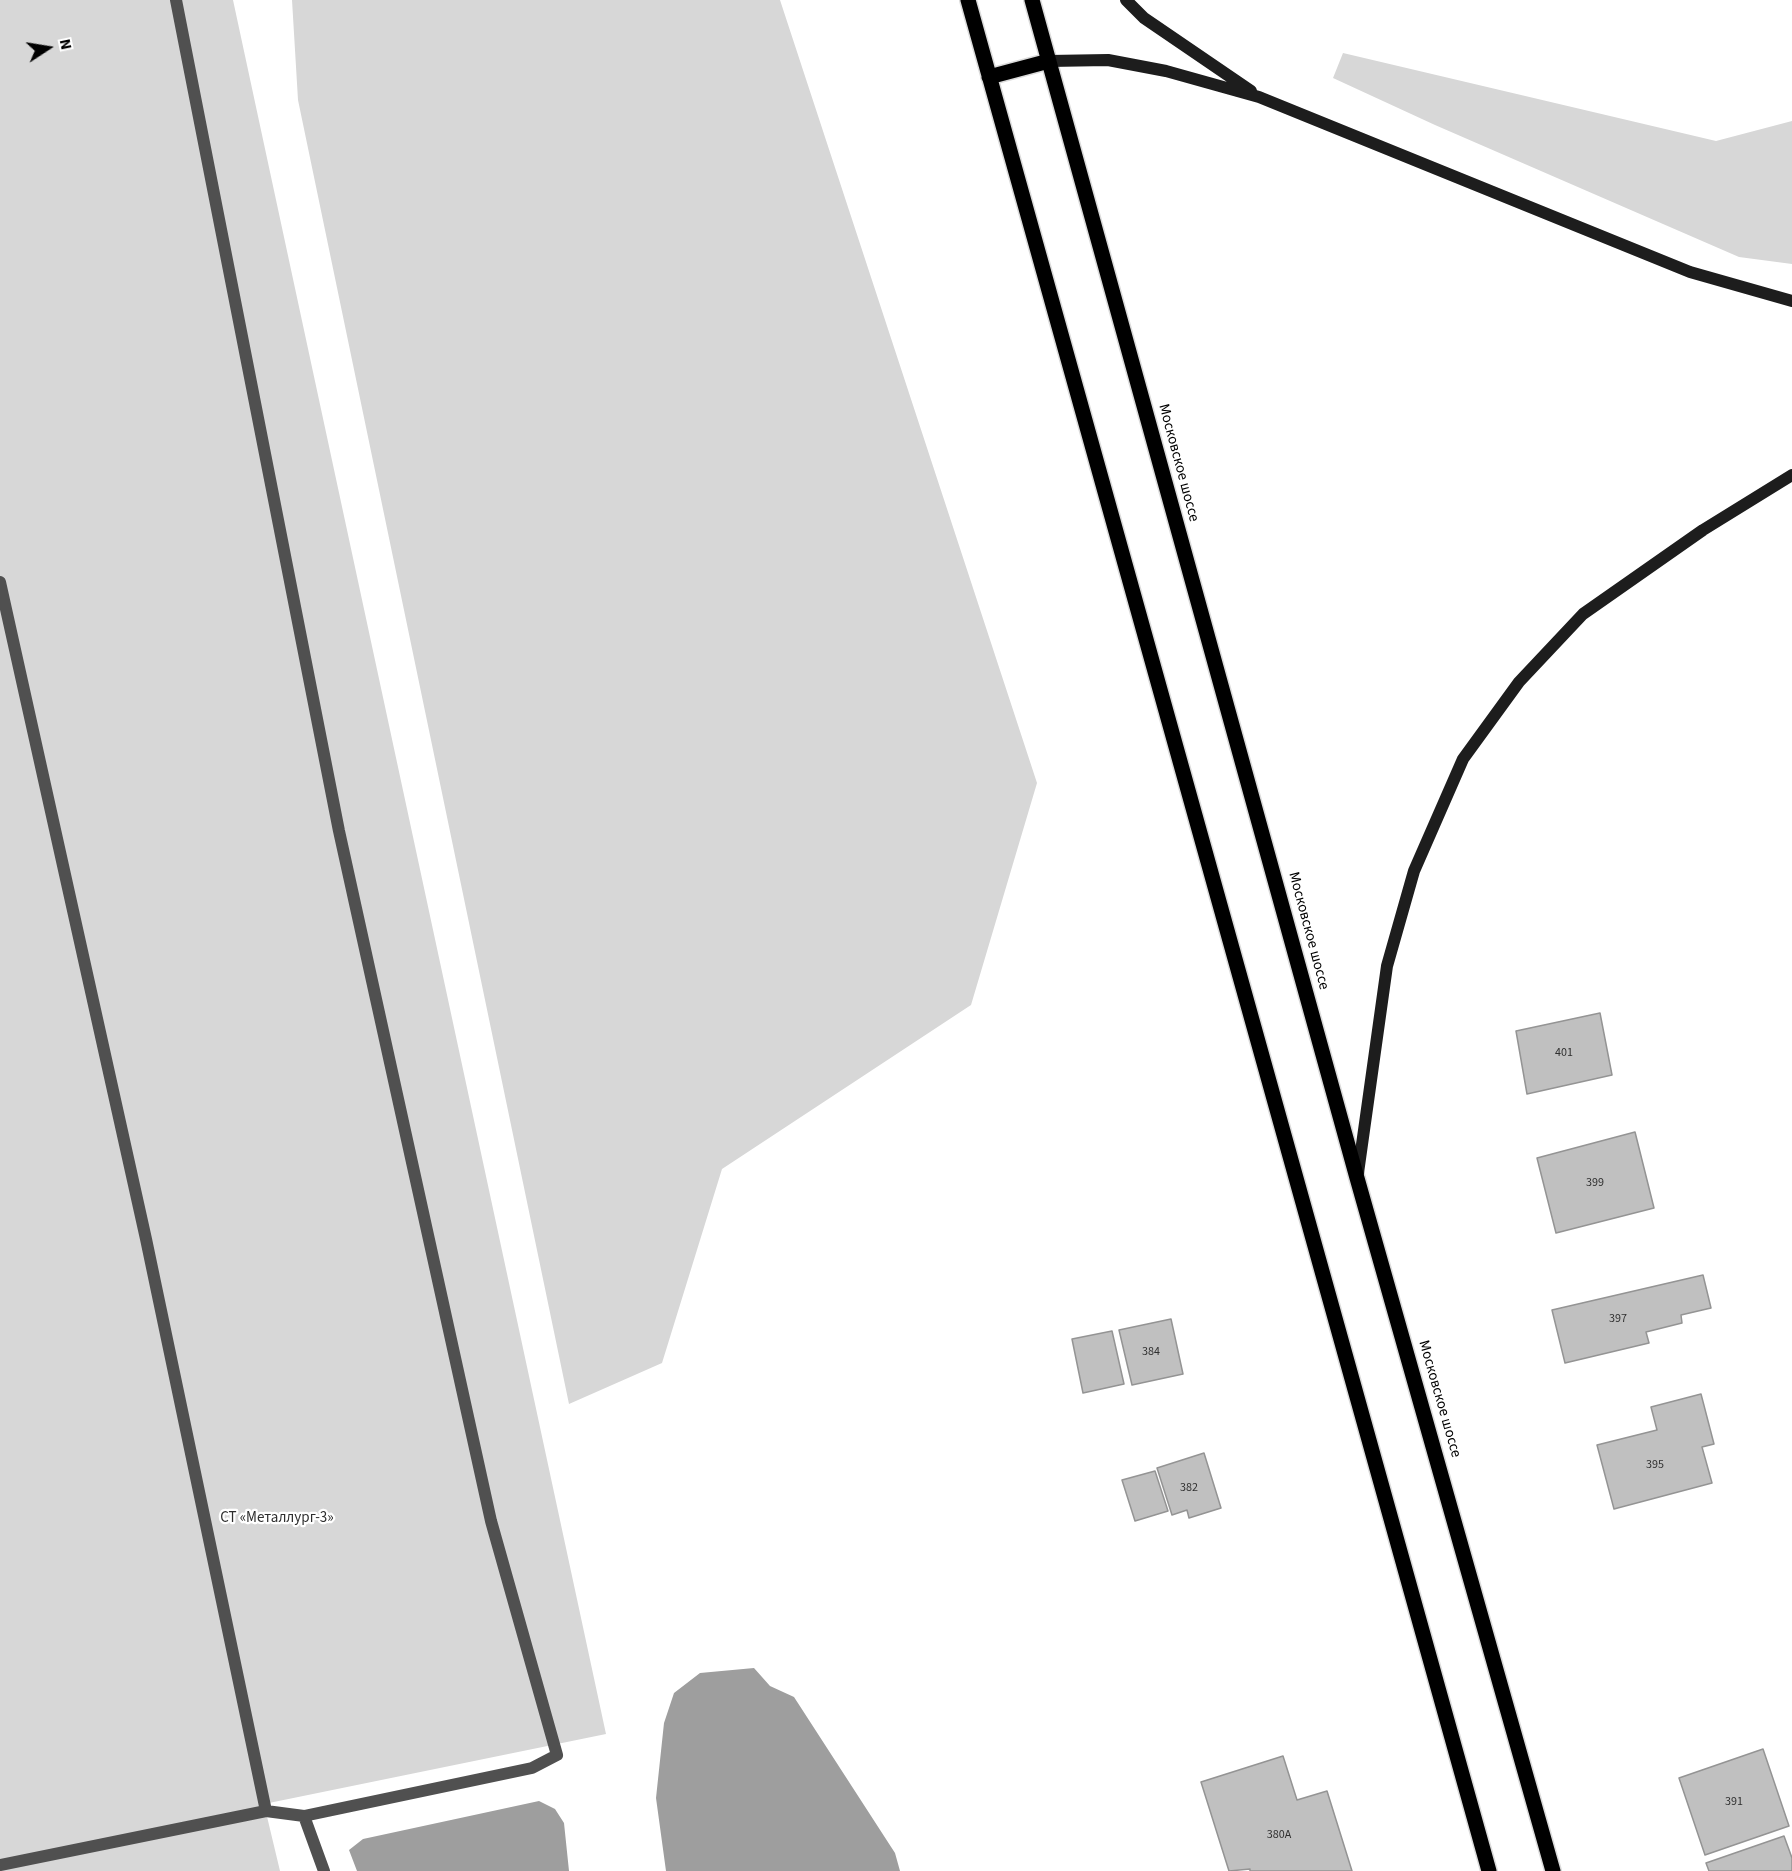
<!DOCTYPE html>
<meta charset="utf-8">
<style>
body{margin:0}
#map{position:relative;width:1792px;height:1871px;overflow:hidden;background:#fff;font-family:"Source Sans 3",sans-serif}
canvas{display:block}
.north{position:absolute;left:18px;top:18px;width:60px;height:60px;-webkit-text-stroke:4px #fff;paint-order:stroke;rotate:78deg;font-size:16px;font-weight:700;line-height:24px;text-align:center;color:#000}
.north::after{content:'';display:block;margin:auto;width:21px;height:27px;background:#000;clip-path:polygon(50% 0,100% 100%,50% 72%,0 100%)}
</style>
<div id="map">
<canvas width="1792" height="1871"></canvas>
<div class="north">N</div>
</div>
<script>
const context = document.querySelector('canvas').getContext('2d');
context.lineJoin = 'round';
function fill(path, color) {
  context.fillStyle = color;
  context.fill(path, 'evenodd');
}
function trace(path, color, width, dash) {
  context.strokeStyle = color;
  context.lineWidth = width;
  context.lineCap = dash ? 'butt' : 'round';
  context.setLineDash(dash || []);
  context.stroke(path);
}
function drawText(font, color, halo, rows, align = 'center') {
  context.font = font + ' "Source Sans 3",sans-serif';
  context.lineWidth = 4.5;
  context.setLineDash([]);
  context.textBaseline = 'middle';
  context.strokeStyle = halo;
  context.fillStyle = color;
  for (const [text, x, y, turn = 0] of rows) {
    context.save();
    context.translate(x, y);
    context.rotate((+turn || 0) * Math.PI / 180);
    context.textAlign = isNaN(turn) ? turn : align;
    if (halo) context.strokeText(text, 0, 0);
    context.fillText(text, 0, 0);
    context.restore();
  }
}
fill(new Path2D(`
 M 0,0 L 233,0 L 606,1734 L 264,1804 L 280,1871 L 0,1871 Z
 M 292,0 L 780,0 L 1037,783 L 971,1005 L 722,1169 L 662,1363 L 569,1404 L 298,100 Z
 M 1343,53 L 1716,141 L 1792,121 L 1792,264 L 1739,257 L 1435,125 L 1333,78 Z`), '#d7d7d7');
fill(new Path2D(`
 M 754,1668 L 770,1686 L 794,1697 L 895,1853 L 900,1871 L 666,1871 L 656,1798 L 664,1723 L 674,1693 L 700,1673 Z
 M 539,1801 L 555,1809 L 564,1823 L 569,1871 L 357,1871 L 349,1850 L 363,1839 Z`), '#9e9e9e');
const building = new Path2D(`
 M 1600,1013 L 1612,1075 L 1527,1094 L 1516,1031 Z
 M 1635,1132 L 1654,1208 L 1556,1233 L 1537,1158 Z
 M 1703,1275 L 1711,1308 L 1681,1315 L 1682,1323 L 1646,1332 L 1649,1343 L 1565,1363 L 1552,1310 Z
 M 1171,1319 L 1183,1374 L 1132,1385 L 1119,1330 Z
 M 1112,1331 L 1124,1384 L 1083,1393 L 1072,1339 Z
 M 1701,1394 L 1714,1444 L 1702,1447 L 1712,1483 L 1614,1509 L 1597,1445 L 1657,1430 L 1651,1407 Z
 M 1204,1453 L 1221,1508 L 1189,1518 L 1187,1510 L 1172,1515 L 1157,1468 Z
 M 1155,1471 L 1168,1511 L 1135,1521 L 1122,1480 Z
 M 1763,1749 L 1789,1826 L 1705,1855 L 1679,1778 Z
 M 1283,1756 L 1297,1800 L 1327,1791 L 1352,1871 L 1250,1871 L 1250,1869 L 1229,1871 L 1201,1782 Z
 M 1784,1836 L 1792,1858 L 1792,1871 L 1709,1871 L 1706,1863 Z`);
fill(building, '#c0c0c0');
trace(building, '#949494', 1.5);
const primary = new Path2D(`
 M 968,0 L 1489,1871
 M 1032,0 L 1357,1178 L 1553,1871
 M 989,77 L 1049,61`);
trace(primary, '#dbdbdb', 18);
trace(new Path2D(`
 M 0,582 L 146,1239 L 266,1811
 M 304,1816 L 324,1871
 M 0,1865 L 266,1811 L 304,1816 L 532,1768 L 557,1755 L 491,1521 L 339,831 L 176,0`), '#505050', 12);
trace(new Path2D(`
 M 1126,0 L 1144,18 L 1251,91
 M 1049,61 L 1108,60 L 1166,71 L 1259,97 L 1690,272 L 1792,301
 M 1358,1173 L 1387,966 L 1414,871 L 1463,759 L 1519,682 L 1583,614 L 1703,530 L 1792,475`), '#1d1d1d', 12);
trace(primary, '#000', 15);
drawText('12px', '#303030', null, [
 ["401",1564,1053],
 ["399",1595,1183],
 ["397",1618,1319],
 ["384",1151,1352],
 ["395",1655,1465],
 ["382",1189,1488],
 ["391",1734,1802],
 ["380А",1279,1835]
]);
drawText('15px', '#000', '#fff', [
 ["Московское шоссе",1178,463,75],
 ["Московское шоссе",1308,931,75],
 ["Московское шоссе",1439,1399,74]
]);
drawText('15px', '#2e2e2e', '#fff', [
 ["СТ «Металлург-3»",277,1519]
]);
</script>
